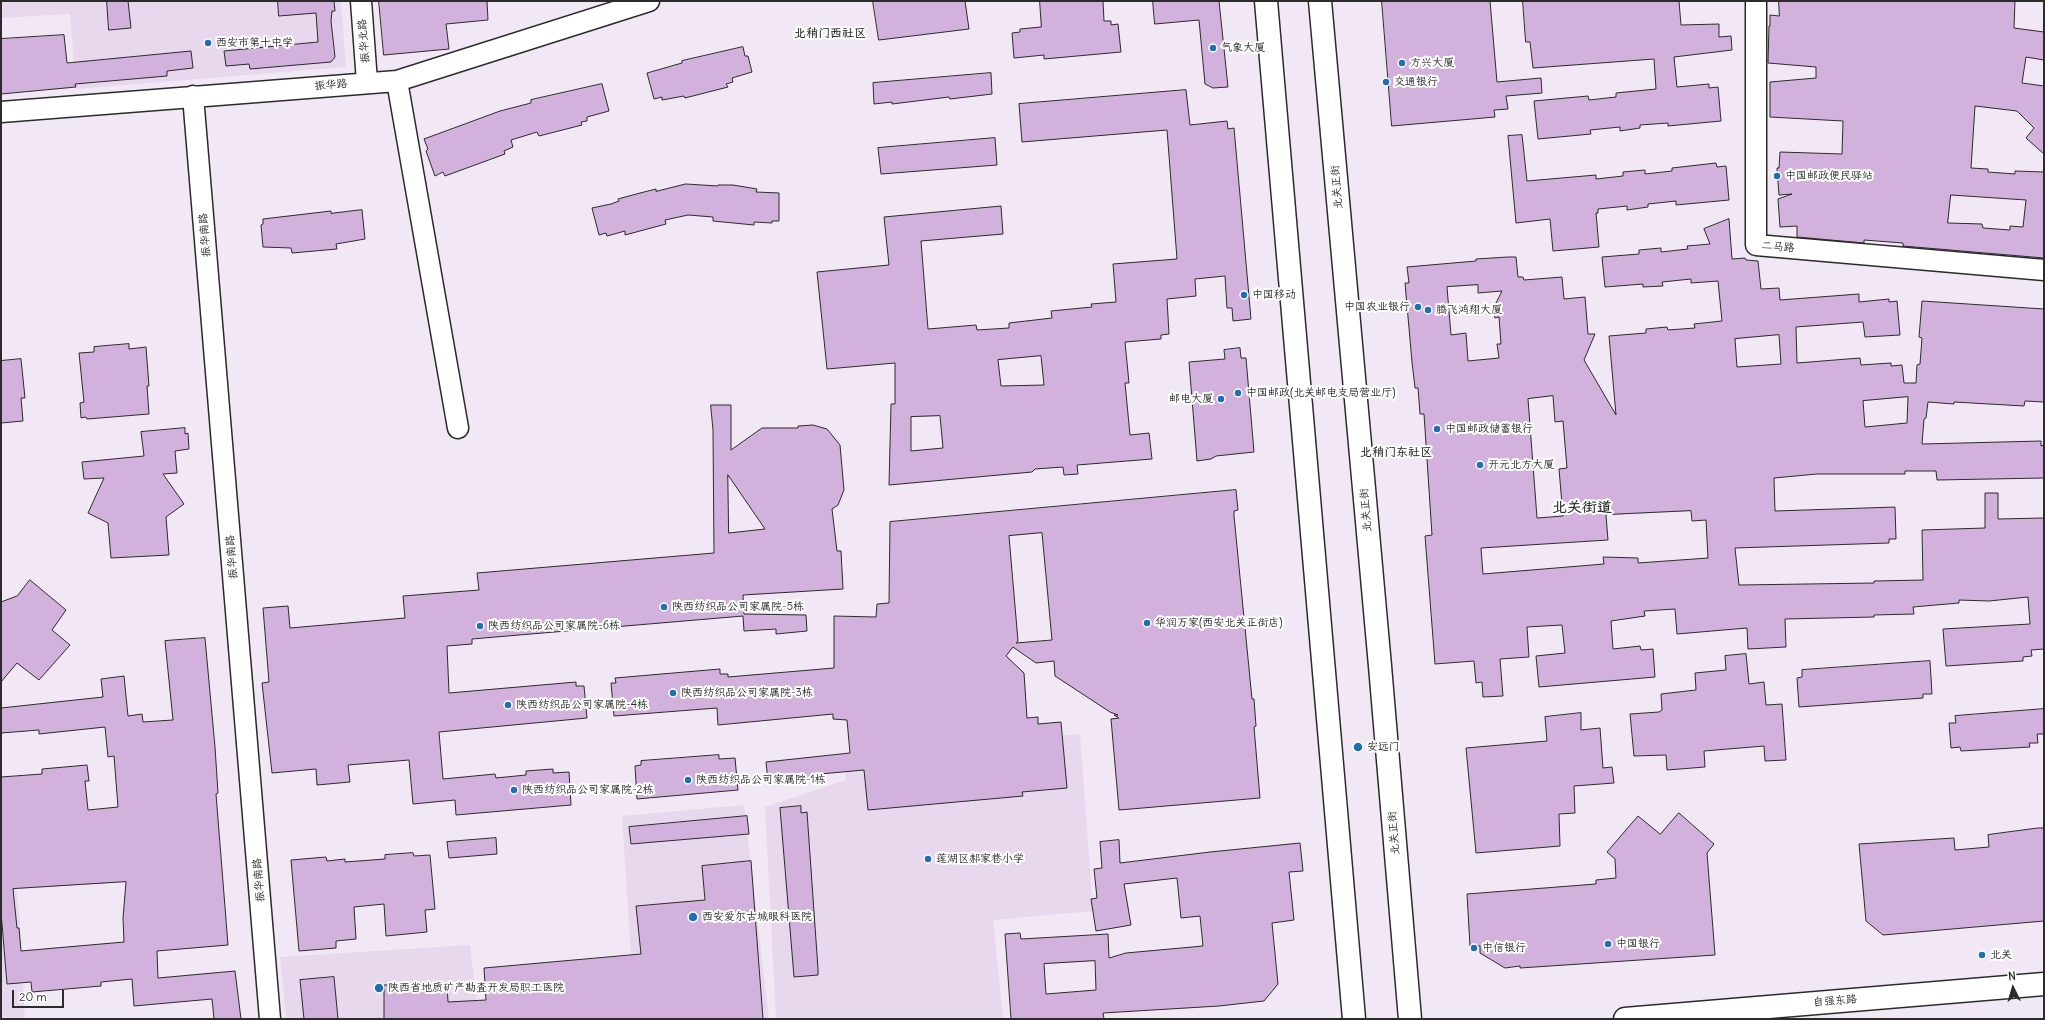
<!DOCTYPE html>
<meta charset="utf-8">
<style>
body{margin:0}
#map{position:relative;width:2045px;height:1020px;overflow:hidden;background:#f2e8f5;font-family:Delius,sans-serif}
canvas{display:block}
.frame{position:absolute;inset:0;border:2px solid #2b2b2b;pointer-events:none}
.north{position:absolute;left:1993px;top:968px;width:40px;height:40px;-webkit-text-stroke:3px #fff;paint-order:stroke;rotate:355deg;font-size:11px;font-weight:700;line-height:16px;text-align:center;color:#2b2b2b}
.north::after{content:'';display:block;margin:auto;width:14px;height:18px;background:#2b2b2b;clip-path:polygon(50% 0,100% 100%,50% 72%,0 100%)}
.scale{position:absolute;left:12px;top:990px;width:52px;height:18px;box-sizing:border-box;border:2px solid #2b2b2b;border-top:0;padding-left:5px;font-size:12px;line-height:14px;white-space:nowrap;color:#2b2b2b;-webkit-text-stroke:3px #fff;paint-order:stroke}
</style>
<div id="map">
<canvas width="2045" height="1020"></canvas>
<div class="frame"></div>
<div class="north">N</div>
<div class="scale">20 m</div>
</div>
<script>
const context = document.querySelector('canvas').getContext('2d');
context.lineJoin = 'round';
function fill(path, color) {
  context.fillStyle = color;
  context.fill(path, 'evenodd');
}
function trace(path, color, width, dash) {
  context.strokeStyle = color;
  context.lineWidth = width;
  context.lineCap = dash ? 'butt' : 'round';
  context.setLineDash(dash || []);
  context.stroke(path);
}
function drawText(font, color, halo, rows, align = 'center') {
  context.font = font + ' Delius,"LXGW WenKai TC",sans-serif';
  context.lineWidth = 4;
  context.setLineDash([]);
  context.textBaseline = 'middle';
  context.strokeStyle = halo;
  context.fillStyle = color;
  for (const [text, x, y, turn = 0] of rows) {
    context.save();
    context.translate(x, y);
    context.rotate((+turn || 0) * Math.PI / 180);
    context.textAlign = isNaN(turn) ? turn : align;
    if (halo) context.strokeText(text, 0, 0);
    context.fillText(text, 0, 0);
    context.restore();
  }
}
fill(new Path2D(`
 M 1,1 L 341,1 L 346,67 L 76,89 L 70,14 L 1,18 Z
 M 1080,734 L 1093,911 L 993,920 L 1003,1019 L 776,1019 L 765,807 L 846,780 L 844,757 Z
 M 744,805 L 769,1019 L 635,1019 L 622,816 Z
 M 9,816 L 20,923 L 25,1019 L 1,1019 L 1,817 Z
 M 470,945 L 479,1019 L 286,1019 L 280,957 Z`), '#e8d8ee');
const building = new Path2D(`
 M 107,1 L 128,1 L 131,28 L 109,30 Z
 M 278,1 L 334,1 L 335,11 L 332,11 L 331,21 L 335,57 L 331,62 L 250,69 L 249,64 L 226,66 L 224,51 L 318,42 L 316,13 L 279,16 Z
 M 379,1 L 487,1 L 488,20 L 446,24 L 449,49 L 384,55 Z
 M 873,1 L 965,1 L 969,29 L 879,40 Z
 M 1040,1 L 1103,1 L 1104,21 L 1111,21 L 1111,25 L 1118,24 L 1121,52 L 1044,59 L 1044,55 L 1014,58 L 1012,33 L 1020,32 L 1020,29 L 1041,27 Z
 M 1153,1 L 1219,1 L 1228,87 L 1213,88 L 1205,84 L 1199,20 L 1155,24 Z
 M 1382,1 L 1490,1 L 1497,82 L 1541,78 L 1542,93 L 1506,96 L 1508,109 L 1494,110 L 1495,117 L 1392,126 Z
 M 1523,1 L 1679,1 L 1681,25 L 1719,24 L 1719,37 L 1731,36 L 1732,50 L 1674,57 L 1677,87 L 1709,84 L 1709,88 L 1718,87 L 1721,121 L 1668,126 L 1668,123 L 1640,125 L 1640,128 L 1620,131 L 1620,127 L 1590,130 L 1591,134 L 1538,139 L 1534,101 L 1588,96 L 1589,100 L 1616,97 L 1616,93 L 1656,89 L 1654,59 L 1533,68 L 1530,42 L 1526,42 Z
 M 1779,1 L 2015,1 L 2014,28 L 2044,32 L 2044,60 L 2026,57 L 2022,83 L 2044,86 L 2044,154 L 2026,138 L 2034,128 L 2017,111 L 1975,106 L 1971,168 L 1988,169 L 1988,172 L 2015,174 L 2015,171 L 2044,172 L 2044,258 L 1903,246 L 1903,243 L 1864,240 L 1864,243 L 1797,237 L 1797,226 L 1780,227 L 1778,199 L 1792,194 L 1779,195 L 1777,168 L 1779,168 L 1780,152 L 1842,154 L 1843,121 L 1770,117 L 1770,82 L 1816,78 L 1816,67 L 1768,63 L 1769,26 L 1770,26 L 1770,15 L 1779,16 ZM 1951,195 L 2026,200 L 2023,227 L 2010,226 L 2010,230 L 1983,228 L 1982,224 L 1948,223 Z
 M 64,35 L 67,63 L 191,51 L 193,68 L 167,71 L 167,76 L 75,84 L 76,87 L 1,94 L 1,39 Z
 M 743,47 L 745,56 L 748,56 L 752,72 L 732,78 L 733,82 L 726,84 L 728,87 L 685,98 L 684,96 L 662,100 L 662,97 L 654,99 L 647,73 L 682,63 L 682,61 Z
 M 991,73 L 992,94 L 950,99 L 949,97 L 892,104 L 892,102 L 874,104 L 873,83 Z
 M 602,84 L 609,111 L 587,117 L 587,121 L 581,122 L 582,125 L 539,136 L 537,132 L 511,140 L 513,147 L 504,151 L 505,154 L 445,176 L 443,172 L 435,176 L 426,151 L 428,149 L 424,139 L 500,111 L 531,103 L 531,100 Z
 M 1186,90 L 1190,125 L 1227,121 L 1228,129 L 1234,128 L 1251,319 L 1233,321 L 1232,308 L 1227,308 L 1225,276 L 1195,279 L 1196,296 L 1167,299 L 1169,334 L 1161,335 L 1161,339 L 1125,342 L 1129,383 L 1125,383 L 1130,435 L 1149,433 L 1152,459 L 1077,465 L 1078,474 L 1064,475 L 1063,467 L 1035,469 L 1032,472 L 889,485 L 891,404 L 895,404 L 895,363 L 827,369 L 817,272 L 889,265 L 884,217 L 1001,206 L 1003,234 L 921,241 L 928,329 L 976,325 L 977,330 L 1009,328 L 1009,323 L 1052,318 L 1051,311 L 1092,307 L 1091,304 L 1116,302 L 1113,264 L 1177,259 L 1167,130 L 1022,142 L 1019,104 ZM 1041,356 L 1044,385 L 1001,386 L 998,360 ZM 940,416 L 943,448 L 911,451 L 911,417 Z
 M 1522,135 L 1527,181 L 1596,175 L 1596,179 L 1623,176 L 1623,172 L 1645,170 L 1645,174 L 1672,171 L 1672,168 L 1716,163 L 1717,167 L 1726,166 L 1729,200 L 1676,205 L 1676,201 L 1648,204 L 1648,207 L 1627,210 L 1627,206 L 1598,209 L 1598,213 L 1596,213 L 1599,247 L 1553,251 L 1550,219 L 1516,223 L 1508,136 Z
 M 995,138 L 997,165 L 881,174 L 878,148 Z
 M 686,184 L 718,186 L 718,185 L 733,185 L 757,189 L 756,192 L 779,193 L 779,221 L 772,221 L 772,223 L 754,222 L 754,225 L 713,221 L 713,217 L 688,215 L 665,220 L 666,224 L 625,235 L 625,231 L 607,236 L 606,233 L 599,235 L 592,208 L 611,204 L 619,201 L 618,199 L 640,193 L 656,189 L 656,191 Z
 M 362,210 L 365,239 L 336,244 L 337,249 L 292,253 L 291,248 L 263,247 L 261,225 L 263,224 L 263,219 L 331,211 L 331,213 Z
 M 1729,219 L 1732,259 L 1745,258 L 1746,260 L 1758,261 L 1761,289 L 1779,288 L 1780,300 L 1859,294 L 1859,302 L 1889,299 L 1889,302 L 1897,301 L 1900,335 L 1865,337 L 1863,322 L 1796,327 L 1797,363 L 1860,358 L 1861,365 L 1891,363 L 1891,366 L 1902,365 L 1904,383 L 1916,383 L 1917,365 L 1920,364 L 1922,338 L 1919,337 L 1922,301 L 2044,309 L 2044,402 L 2025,401 L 2024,406 L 1954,402 L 1954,404 L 1928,402 L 1926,418 L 1924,419 L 1922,444 L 2041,441 L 2041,446 L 2044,445 L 2044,478 L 1937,480 L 1936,471 L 1905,471 L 1905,474 L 1817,474 L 1774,478 L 1775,511 L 1895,507 L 1896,539 L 1889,539 L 1889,543 L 1735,548 L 1739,585 L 1874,583 L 1874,581 L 1923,580 L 1922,530 L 1985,528 L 1985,493 L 1998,493 L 1998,519 L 2044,518 L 2044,649 L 2031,650 L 2032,656 L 2023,657 L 2023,661 L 1946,666 L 1943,629 L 2030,624 L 2028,597 L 1989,601 L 1959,600 L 1959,603 L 1913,607 L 1914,614 L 1874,615 L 1874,617 L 1785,619 L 1786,647 L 1748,649 L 1747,628 L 1677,634 L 1675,609 L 1644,611 L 1645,616 L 1611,621 L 1613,649 L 1640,646 L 1641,650 L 1653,649 L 1655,677 L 1539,687 L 1536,656 L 1565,653 L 1562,625 L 1527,627 L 1529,657 L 1500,659 L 1503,696 L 1483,697 L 1482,682 L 1476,683 L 1474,661 L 1435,664 L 1425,536 L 1432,535 L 1424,414 L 1420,414 L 1418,388 L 1415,388 L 1412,362 L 1405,283 L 1409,283 L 1407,267 L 1476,261 L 1476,259 L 1508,257 L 1516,257 L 1518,277 L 1523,277 L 1524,280 L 1562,277 L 1564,299 L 1585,297 L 1588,334 L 1595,334 L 1584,360 L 1616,415 L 1609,336 L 1646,333 L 1646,329 L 1667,327 L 1668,330 L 1695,328 L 1694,324 L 1722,321 L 1718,281 L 1691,283 L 1691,279 L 1662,282 L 1663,286 L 1643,287 L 1643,284 L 1605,287 L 1602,257 L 1639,254 L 1639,250 L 1661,248 L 1661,252 L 1688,249 L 1687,246 L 1710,244 L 1704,229 ZM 1478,285 L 1478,293 L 1502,291 L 1493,309 L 1495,318 L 1499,317 L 1501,344 L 1497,344 L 1499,358 L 1468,361 L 1466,333 L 1451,335 L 1447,287 ZM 1779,335 L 1781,364 L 1737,367 L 1735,339 ZM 1553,396 L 1555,422 L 1563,421 L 1567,468 L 1559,469 L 1563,516 L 1537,518 L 1528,399 ZM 1908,397 L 1907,423 L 1865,427 L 1863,401 ZM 1691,511 L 1692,521 L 1706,520 L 1708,558 L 1638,563 L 1638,558 L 1603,557 L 1604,564 L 1483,574 L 1481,548 L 1608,540 L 1606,515 Z
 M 129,344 L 129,349 L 146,347 L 149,386 L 147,386 L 149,414 L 87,419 L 86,417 L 81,418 L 80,403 L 84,402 L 79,353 L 94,352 L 94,347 Z
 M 1240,348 L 1241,358 L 1246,358 L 1254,452 L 1216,456 L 1211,459 L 1197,461 L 1189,362 L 1225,359 L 1224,350 Z
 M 21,359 L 25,398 L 21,398 L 23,421 L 1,423 L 1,361 Z
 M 711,405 L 731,405 L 731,450 L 762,428 L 798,428 L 798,426 L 813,425 L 827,429 L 840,445 L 844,490 L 838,505 L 832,509 L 837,551 L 841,551 L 843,589 L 743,595 L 744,614 L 806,615 L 807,631 L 776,634 L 776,629 L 744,631 L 743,616 L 472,639 L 472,644 L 447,646 L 449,693 L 576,682 L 576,686 L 584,686 L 587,718 L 439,732 L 443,779 L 495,774 L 496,778 L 526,775 L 526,771 L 553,769 L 553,773 L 569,772 L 571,805 L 456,815 L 455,800 L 413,804 L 409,760 L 348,765 L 350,782 L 317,785 L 316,769 L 272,773 L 262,683 L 269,682 L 263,608 L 288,606 L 290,628 L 405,618 L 403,596 L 479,590 L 477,573 L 714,553 L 713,430 ZM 728,475 L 765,529 L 729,533 Z
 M 185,428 L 185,434 L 188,433 L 189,449 L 175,451 L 177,473 L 163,474 L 184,504 L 166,517 L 169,555 L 111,558 L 108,523 L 88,513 L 104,478 L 84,479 L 82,462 L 144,456 L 141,432 Z
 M 1236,490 L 1238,510 L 1234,511 L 1234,516 L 1252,699 L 1254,699 L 1256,726 L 1254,727 L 1260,798 L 1119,810 L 1111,719 L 1119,718 L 1114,715 L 1118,715 L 1110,712 L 1055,676 L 1054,661 L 1036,663 L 1013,647 L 1006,656 L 1024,673 L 1027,718 L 1038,717 L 1038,724 L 1061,722 L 1067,788 L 1022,792 L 1023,796 L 868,810 L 864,770 L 820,774 L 820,777 L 768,781 L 766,762 L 850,753 L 847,720 L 833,719 L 833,714 L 718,725 L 717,708 L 614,716 L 611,683 L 616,683 L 615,678 L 720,669 L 720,674 L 728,674 L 728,677 L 834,668 L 834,616 L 876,617 L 877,604 L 889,603 L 890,522 ZM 1042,533 L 1052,640 L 1016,643 L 1018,641 L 1009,536 Z
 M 30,580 L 66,610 L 52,630 L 70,645 L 39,680 L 17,663 L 1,682 L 1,602 L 17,596 Z
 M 205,638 L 215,747 L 218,793 L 216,794 L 228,945 L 157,951 L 158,978 L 235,971 L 241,1019 L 214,1019 L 212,999 L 134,1006 L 132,979 L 101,982 L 101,986 L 32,992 L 31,982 L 7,984 L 1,912 L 1,777 L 42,774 L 42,769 L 87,765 L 89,781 L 85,781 L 88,810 L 118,807 L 114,756 L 108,757 L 105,727 L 39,734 L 39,730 L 1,733 L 1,708 L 103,697 L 101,679 L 124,676 L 128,716 L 142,714 L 143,722 L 173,720 L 165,641 ZM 126,882 L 123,918 L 124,942 L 21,951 L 19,928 L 17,928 L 13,889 Z
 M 1746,654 L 1749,684 L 1764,682 L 1766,705 L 1782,704 L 1786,760 L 1765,761 L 1764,746 L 1704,751 L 1705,767 L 1667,770 L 1666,755 L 1634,756 L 1630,714 L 1659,712 L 1662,710 L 1661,694 L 1696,690 L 1695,673 L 1726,670 L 1725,656 Z
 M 1930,661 L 1932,694 L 1923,694 L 1923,698 L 1799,707 L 1797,678 L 1802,677 L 1802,670 Z
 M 2044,709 L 2044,734 L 2037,734 L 2038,743 L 2029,743 L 2030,747 L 1961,751 L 1960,747 L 1951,748 L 1949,723 L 1956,723 L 1955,716 Z
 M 1581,713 L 1581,730 L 1600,728 L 1603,768 L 1612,767 L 1614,783 L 1574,786 L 1575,813 L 1559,814 L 1560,846 L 1476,853 L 1466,748 L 1547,741 L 1545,717 Z
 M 719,755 L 719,759 L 735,758 L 738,790 L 637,799 L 635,766 L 641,765 L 641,761 Z
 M 801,806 L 801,813 L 807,812 L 818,969 L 818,975 L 794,977 L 780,808 Z
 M 1679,813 L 1714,844 L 1707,853 L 1715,955 L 1520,968 L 1520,966 L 1505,968 L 1480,953 L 1480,946 L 1470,946 L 1467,894 L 1596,884 L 1596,880 L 1616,878 L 1615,859 L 1607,852 L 1638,816 L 1660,834 Z
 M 747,816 L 749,834 L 631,844 L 629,827 Z
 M 2038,828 L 2044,828 L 2044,921 L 1883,935 L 1866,921 L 1859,844 L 1954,838 L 1955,850 L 1989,847 L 1988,835 Z
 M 496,838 L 497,854 L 449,858 L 447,842 Z
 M 1119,840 L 1120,863 L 1210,852 L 1300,843 L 1303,871 L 1289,872 L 1294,920 L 1272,923 L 1278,984 L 1264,1001 L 1219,1006 L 1103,1013 L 1104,1019 L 1011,1019 L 1005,934 L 1020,933 L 1021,939 L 1108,934 L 1109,958 L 1126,953 L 1203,946 L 1200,916 L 1181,918 L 1177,878 L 1124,884 L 1131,925 L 1096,931 L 1091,899 L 1097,898 L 1094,869 L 1102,868 L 1100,842 ZM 1095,961 L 1096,990 L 1046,994 L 1044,964 Z
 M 413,853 L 414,856 L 430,855 L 435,909 L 425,910 L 427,932 L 386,936 L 384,904 L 354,907 L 356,939 L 336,941 L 336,948 L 299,951 L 291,860 L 326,857 L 327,861 L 345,859 L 345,862 L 385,859 L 385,855 Z
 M 751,861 L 763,1019 L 384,1019 L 384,985 L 447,984 L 448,1002 L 486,1000 L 484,968 L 641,954 L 636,906 L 705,900 L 702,866 Z
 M 334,977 L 338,1019 L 304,1019 L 300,980 Z`);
fill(building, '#d2b1dd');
trace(building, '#2b2b2b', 1);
const minor = new Path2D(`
 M 361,1 L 367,82
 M 1756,1 L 1756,245 L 2044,270
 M 397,81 L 458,428
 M 193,96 L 270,1019
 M 1,112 L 397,81 L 649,1`);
const major = new Path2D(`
 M 1266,1 L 1354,1019
 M 1320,1 L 1380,666 L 1410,1019
 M 1625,1019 L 2044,984`);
trace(minor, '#2b2b2b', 23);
trace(major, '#2b2b2b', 25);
trace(minor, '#fff', 20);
trace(major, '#fff', 22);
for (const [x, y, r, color] of [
 [208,43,4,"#1f6fb2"],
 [1213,48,4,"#1f6fb2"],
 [1402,63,4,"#1f6fb2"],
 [1386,82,4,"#1f6fb2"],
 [1777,176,4,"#1f6fb2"],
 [1244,295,4,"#1f6fb2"],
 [1418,307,4,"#1f6fb2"],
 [1428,310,4,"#1f6fb2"],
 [1238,393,4,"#1f6fb2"],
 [1221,399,4,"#1f6fb2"],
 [1437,429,4,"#1f6fb2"],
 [1480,465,4,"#1f6fb2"],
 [664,607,4,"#1f6fb2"],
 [1147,623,4,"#1f6fb2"],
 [480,626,4,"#1f6fb2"],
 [673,693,4,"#1f6fb2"],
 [508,705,4,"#1f6fb2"],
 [1358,747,5,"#1f6fb2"],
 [688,780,4,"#1f6fb2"],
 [514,790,4,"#1f6fb2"],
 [928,859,4,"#1f6fb2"],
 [693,917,5,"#1f6fb2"],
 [1608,944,4,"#1f6fb2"],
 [1474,948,4,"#1f6fb2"],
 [1982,955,4,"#1f6fb2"],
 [379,988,5,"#1f6fb2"]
]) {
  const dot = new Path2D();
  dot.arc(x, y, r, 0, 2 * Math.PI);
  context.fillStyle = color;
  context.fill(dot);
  trace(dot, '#fff', 1.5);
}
drawText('11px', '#2b2b2b', '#fff', [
 ["振华北路",364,41,-95],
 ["振华路",331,85,-5],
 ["北关正街",1337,187,-95],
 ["振华南路",205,235,-95],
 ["二马路",1778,247,5],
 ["北关正街",1366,510,-95],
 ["振华南路",232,557,-95],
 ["北关正街",1394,833,-95],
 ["振华南路",259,880,-95],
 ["自强东路",1835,1001,-5]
]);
drawText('11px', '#2b2b2b', '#fff', [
 ["西安市第十中学",216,43],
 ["气象大厦",1221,48],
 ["方兴大厦",1410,63],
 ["交通银行",1394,82],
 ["中国邮政便民驿站",1785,176],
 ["中国移动",1252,295],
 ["中国农业银行",1410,307,"right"],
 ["腾飞鸿翔大厦",1436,310],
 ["中国邮政(北关邮电支局营业厅)",1246,393],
 ["邮电大厦",1213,399,"right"],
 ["中国邮政储蓄银行",1445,429],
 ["开元北方大厦",1488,465],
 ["陕西纺织品公司家属院-5栋",672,607],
 ["华润万家(西安北关正街店)",1155,623],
 ["陕西纺织品公司家属院-6栋",488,626],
 ["陕西纺织品公司家属院-3栋",681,693],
 ["陕西纺织品公司家属院-4栋",516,705],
 ["安远门",1367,747],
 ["陕西纺织品公司家属院-1栋",696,780],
 ["陕西纺织品公司家属院-2栋",522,790],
 ["莲湖区郝家巷小学",936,859],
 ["西安爱尔古城眼科医院",702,917],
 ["中国银行",1616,944],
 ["中信银行",1482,948],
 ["北关",1990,955],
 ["陕西省地质矿产勘查开发局职工医院",388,988]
], 'left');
drawText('bold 12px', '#2b2b2b', '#fff', [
 ["北稍门西社区",830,34],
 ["北稍门东社区",1396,453]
]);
drawText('bold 15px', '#2b2b2b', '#fff', [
 ["北关街道",1582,508]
]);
</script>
